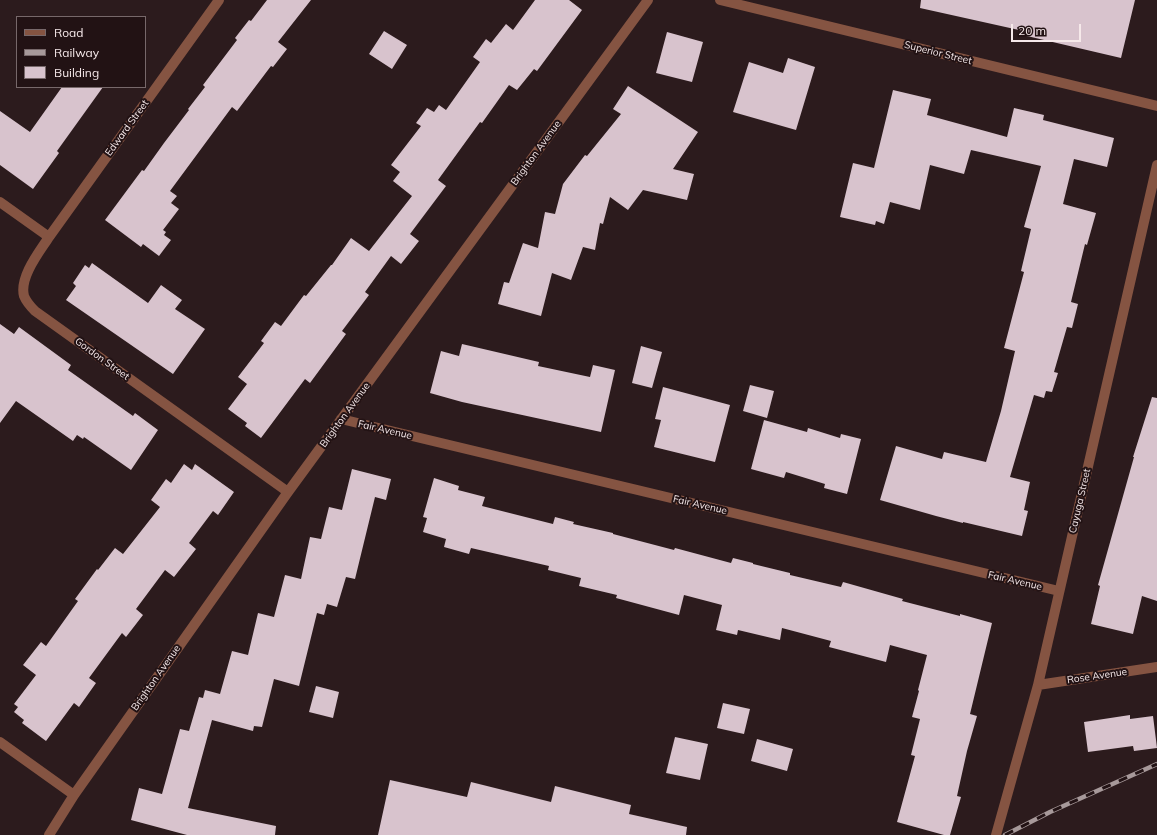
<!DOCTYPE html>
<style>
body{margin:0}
#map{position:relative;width:1157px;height:835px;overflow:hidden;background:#2c1b1d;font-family:Mulish,sans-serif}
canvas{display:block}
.legend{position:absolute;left:16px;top:16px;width:130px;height:72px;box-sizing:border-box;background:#221214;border:1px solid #77686a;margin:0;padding:5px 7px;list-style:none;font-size:12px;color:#f6e9ea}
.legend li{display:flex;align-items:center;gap:8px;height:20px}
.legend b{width:20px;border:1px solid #77686a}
.scale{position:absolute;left:1011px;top:24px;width:70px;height:18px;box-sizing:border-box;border:2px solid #f6e9ea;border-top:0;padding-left:5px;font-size:12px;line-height:14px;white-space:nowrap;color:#f6e9ea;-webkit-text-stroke:3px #221214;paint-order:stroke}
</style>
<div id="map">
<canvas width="1157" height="835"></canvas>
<ul class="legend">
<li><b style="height:5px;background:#855442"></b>Road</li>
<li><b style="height:5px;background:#a7999a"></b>Railway</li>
<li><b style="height:11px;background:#d8c3cd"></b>Building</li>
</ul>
<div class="scale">20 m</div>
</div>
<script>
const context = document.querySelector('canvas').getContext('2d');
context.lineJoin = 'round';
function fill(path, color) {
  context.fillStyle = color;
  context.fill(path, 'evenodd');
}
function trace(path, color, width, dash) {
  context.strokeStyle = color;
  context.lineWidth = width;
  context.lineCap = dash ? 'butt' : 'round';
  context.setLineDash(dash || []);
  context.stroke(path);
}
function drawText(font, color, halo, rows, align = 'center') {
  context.font = font + ' Mulish,sans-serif';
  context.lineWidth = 4;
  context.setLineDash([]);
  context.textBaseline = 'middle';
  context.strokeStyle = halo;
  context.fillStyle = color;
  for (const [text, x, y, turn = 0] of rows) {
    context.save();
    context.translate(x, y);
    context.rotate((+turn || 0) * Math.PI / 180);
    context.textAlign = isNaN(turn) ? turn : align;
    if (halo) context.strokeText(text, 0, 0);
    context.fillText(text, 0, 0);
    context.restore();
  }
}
fill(new Path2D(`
 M 267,0 L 311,0 L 278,42 L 287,49 L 273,67 L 271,66 L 237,111 L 232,107 L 170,191 L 177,196 L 171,203 L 179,209 L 163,230 L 166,232 L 164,235 L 171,240 L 159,256 L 143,244 L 141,247 L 105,220 L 142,170 L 144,171 L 164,143 L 189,110 L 188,109 L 205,87 L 203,85 L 237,40 L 235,38 L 249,20 L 251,21 Z
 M 535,0 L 569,0 L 582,10 L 537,71 L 534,69 L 517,90 L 509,85 L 482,123 L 480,122 L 438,180 L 446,186 L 410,234 L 419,241 L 401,264 L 391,256 L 365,292 L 369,295 L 342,331 L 346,334 L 310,383 L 305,379 L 261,438 L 245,426 L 247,423 L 228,409 L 247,384 L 238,377 L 264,343 L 261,341 L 275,322 L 281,326 L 304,295 L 306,296 L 331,265 L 332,265 L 351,238 L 369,251 L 412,196 L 393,181 L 400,172 L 391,165 L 421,126 L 416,123 L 427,108 L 434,112 L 439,105 L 446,110 L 480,62 L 473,57 L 486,39 L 491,43 L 506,24 L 513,30 Z
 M 921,0 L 1135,0 L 1121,58 L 1027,36 L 1028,32 L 920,8 Z
 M 384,31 L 407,45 L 392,69 L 369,54 Z
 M 667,32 L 703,42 L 692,82 L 656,73 Z
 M 788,58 L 815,67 L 796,130 L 733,112 L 749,62 L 783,73 Z
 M 628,86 L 698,132 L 673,169 L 694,174 L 687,200 L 643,190 L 628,210 L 610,197 L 603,224 L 600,223 L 595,250 L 583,247 L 571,280 L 552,273 L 541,316 L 498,304 L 504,282 L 509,283 L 523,243 L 538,248 L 545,212 L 555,214 L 563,184 L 585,155 L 587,156 L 621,114 L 613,109 Z
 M 62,87 L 103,87 L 57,151 L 59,153 L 33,189 L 0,165 L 0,111 L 30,132 Z
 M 893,90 L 931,99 L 927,115 L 1007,137 L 1014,108 L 1044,115 L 1043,120 L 1114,138 L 1107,167 L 1074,159 L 1063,204 L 1096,213 L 1087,245 L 1085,244 L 1071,302 L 1078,304 L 1072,328 L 1067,327 L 1054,372 L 1058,373 L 1052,392 L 1046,391 L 1044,398 L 1034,395 L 1010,477 L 1030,482 L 1024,510 L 1028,511 L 1022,536 L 963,522 L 963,523 L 936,516 L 880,500 L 896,446 L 942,459 L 944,452 L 986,462 L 1001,411 L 1015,351 L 1004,348 L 1024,272 L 1021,271 L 1031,229 L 1024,227 L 1041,166 L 971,150 L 964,174 L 930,165 L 920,210 L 890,202 L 884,224 L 876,221 L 875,225 L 840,217 L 853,163 L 874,168 Z
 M 92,263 L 148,303 L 161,285 L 182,300 L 175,309 L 205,329 L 173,374 L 66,300 L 76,286 L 73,283 L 85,265 L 89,268 Z
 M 0,324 L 14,334 L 19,327 L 71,365 L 68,370 L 133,416 L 135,413 L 158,430 L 131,470 L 84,437 L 83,439 L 77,435 L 73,441 L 16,401 L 0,423 Z
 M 462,344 L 539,362 L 538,366 L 590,377 L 593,365 L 615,370 L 601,432 L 462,402 L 430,393 L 441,351 L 459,356 Z
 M 641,346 L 662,352 L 652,388 L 632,383 Z
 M 750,385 L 774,391 L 767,418 L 743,411 Z
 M 663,387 L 730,405 L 715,462 L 654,447 L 661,420 L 655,419 Z
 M 1152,397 L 1157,398 L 1157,601 L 1142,596 L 1133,634 L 1091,624 L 1100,586 L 1098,585 L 1134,457 L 1133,457 Z
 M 764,420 L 807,432 L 808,428 L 840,438 L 841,434 L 861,439 L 847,494 L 824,488 L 825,484 L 786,472 L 784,478 L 751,469 Z
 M 184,464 L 192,470 L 195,464 L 234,492 L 218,515 L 213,511 L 189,543 L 196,549 L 174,577 L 165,570 L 136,609 L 143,615 L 126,637 L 122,633 L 89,678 L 96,683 L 79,707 L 74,703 L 46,741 L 22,723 L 24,720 L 14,712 L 18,707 L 14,704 L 36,675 L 23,665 L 41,642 L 46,646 L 78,601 L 75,599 L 97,569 L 98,570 L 115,548 L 123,554 L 160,507 L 151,500 L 166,479 L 171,483 Z
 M 352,469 L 391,479 L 386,500 L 375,497 L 355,579 L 346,577 L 337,607 L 327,604 L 324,615 L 317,613 L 299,686 L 274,679 L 262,727 L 254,726 L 253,731 L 212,720 L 188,808 L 276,826 L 275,835 L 187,835 L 131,820 L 139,788 L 162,794 L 180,729 L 189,731 L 199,697 L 203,698 L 205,690 L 220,694 L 232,651 L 248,655 L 258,613 L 274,617 L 285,575 L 301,579 L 310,537 L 321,539 L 329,507 L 342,510 Z
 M 434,478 L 459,486 L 458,490 L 485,497 L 482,506 L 553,524 L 555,517 L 574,522 L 573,524 L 613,533 L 613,534 L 674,550 L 675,548 L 731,563 L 733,558 L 753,563 L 753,564 L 790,573 L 790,575 L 841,587 L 843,582 L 903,599 L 902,601 L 960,616 L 960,614 L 992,623 L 970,714 L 977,716 L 967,751 L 957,796 L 961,797 L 950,835 L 944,835 L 897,822 L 915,756 L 911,755 L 920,719 L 912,717 L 919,691 L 918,690 L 927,655 L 890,645 L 886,662 L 829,647 L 831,641 L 782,628 L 780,640 L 738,630 L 737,635 L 716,630 L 722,605 L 684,595 L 679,615 L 616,598 L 617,595 L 579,586 L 581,578 L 548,570 L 549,566 L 471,548 L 469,554 L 444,547 L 446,539 L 423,532 L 427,518 L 423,517 Z
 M 316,686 L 339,692 L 333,718 L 309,712 Z
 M 723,703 L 750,709 L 744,734 L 717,728 Z
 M 1130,715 L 1130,719 L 1153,716 L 1157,748 L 1134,751 L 1133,746 L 1088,752 L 1084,722 Z
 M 675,737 L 708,744 L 700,780 L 666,773 Z
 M 757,739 L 793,749 L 787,771 L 751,761 Z
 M 390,780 L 467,797 L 471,782 L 551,802 L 555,786 L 631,805 L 629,814 L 687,827 L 686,835 L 378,835 Z`), '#d8c3cd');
trace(new Path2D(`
 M 219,0 L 49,237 C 40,251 19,277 24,296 C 26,301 31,307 35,311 L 288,492
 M 720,0 L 1157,106
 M 0,202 L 49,237
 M 341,419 L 1059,591
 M 1038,685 L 1157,667
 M 0,742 L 74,795
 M 49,835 L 74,795 L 288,492 L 648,0
 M 996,835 L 1038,685 L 1157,165`), '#855442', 10);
const rail = new Path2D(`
 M 1005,835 L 1050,812 L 1157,764`);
trace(rail, '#a7999a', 4.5);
trace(rail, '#221214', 3, [9]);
drawText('10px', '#f6e9ea', '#221214', [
 ["Superior Street",938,53,14],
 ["Edward Street",127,128,-54],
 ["Brighton Avenue",536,153,-54],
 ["Gordon Street",102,359,36],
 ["Brighton Avenue",345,415,-54],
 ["Fair Avenue",385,430,13],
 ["Cayuga Street",1080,501,-77],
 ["Fair Avenue",700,505,13],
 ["Fair Avenue",1015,581,13],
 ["Rose Avenue",1097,676,-8],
 ["Brighton Avenue",156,678,-55]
]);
</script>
